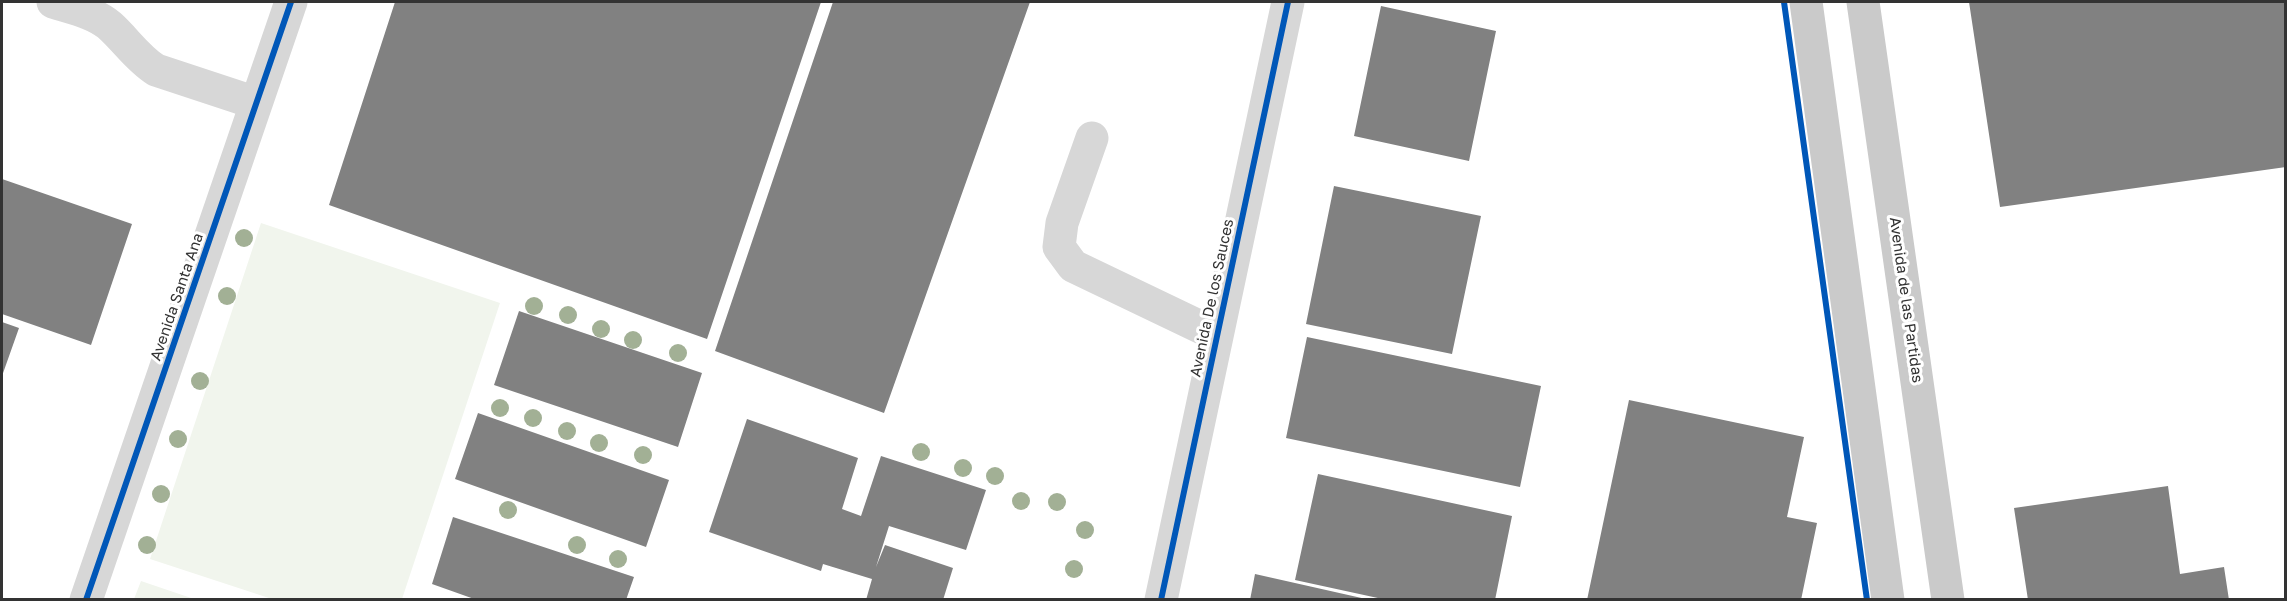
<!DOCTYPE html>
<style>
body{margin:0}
#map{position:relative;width:2287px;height:601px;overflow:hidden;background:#fff;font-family:"Golos Text",sans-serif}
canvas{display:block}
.frame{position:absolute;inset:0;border:3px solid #333;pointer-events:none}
</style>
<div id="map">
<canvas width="2287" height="601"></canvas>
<div class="frame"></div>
</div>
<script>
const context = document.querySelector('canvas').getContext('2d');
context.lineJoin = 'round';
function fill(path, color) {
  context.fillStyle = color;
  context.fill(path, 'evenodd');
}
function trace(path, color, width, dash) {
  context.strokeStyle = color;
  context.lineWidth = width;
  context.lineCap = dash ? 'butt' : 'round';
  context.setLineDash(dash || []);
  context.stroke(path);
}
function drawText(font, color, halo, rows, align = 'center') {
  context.font = font + ' "Golos Text",sans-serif';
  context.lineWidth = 6;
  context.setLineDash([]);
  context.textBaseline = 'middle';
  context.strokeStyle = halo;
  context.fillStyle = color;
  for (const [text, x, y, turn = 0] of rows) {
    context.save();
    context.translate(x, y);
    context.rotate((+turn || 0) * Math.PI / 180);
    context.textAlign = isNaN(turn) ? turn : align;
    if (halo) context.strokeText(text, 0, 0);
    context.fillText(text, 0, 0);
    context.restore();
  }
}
fill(new Path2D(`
 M 261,223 L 500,303 L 402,599 L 272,599 L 150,559 Z
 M 141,581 L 194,599 L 134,599 Z`), '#f1f5ed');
fill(new Path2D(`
 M 395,2 L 821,2 L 707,339 L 329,205 Z
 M 833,2 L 1030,2 L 884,413 L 715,351 Z
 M 1969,2 L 2286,2 L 2286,167 L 2000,207 Z
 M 1381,6 L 1496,31 L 1469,161 L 1354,136 Z
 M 2,179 L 132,224 L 91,345 L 2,314 Z
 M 1334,186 L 1481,216 L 1452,354 L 1306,324 Z
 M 519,311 L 702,373 L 678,447 L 494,385 Z
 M 2,322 L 19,328 L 2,376 Z
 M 1307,337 L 1541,386 L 1520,487 L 1286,438 Z
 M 1629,400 L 1804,437 L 1787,517 L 1817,523 L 1801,600 L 1587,600 Z
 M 478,413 L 669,480 L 646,547 L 455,479 Z
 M 747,419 L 858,458 L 842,509 L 861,516 L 881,456 L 986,490 L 966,550 L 889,526 L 876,567 L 885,545 L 953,568 L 943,600 L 866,600 L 872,579 L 823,564 L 821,571 L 709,532 Z
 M 1318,474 L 1512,516 L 1495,600 L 1387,600 L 1295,580 Z
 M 2168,486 L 2180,574 L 2224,567 L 2229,600 L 2028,600 L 2014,508 Z
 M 453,517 L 634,577 L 626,600 L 477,600 L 432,584 Z
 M 1255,574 L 1366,599 L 1366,600 L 1250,600 Z`), '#818181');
trace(new Path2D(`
 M 53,2 C 71,8 93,12 109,25 C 125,39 137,58 156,70 L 256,103
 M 1092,138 L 1062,223 L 1059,247 L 1073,266 L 1217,335
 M 86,600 L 291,2
 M 1161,600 L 1288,2`), '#d7d7d7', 33);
trace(new Path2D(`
 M 1806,2 L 1888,600
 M 1863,2 L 1948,600`), '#cacaca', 33);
trace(new Path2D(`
 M 1784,2 L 1867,600
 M 86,600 L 291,2
 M 1161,600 L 1288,2`), '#0057b8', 6);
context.fillStyle = '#a2b095';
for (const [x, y] of [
 [244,238],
 [227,296],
 [534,306],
 [568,315],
 [601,329],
 [633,340],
 [678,353],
 [200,381],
 [500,408],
 [533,418],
 [567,431],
 [178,439],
 [599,443],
 [921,452],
 [643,455],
 [963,468],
 [995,476],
 [161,494],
 [1021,501],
 [1057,502],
 [508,510],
 [1085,530],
 [147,545],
 [577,545],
 [618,559],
 [1074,569]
]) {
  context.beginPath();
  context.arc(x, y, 9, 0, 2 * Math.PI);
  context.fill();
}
drawText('15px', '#333', '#fff', [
 ["Avenida Santa Ana",177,297,-71],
 ["Avenida De los Sauces",1212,298,-78],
 ["Avenida de las Partidas",1906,300,82]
]);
</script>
